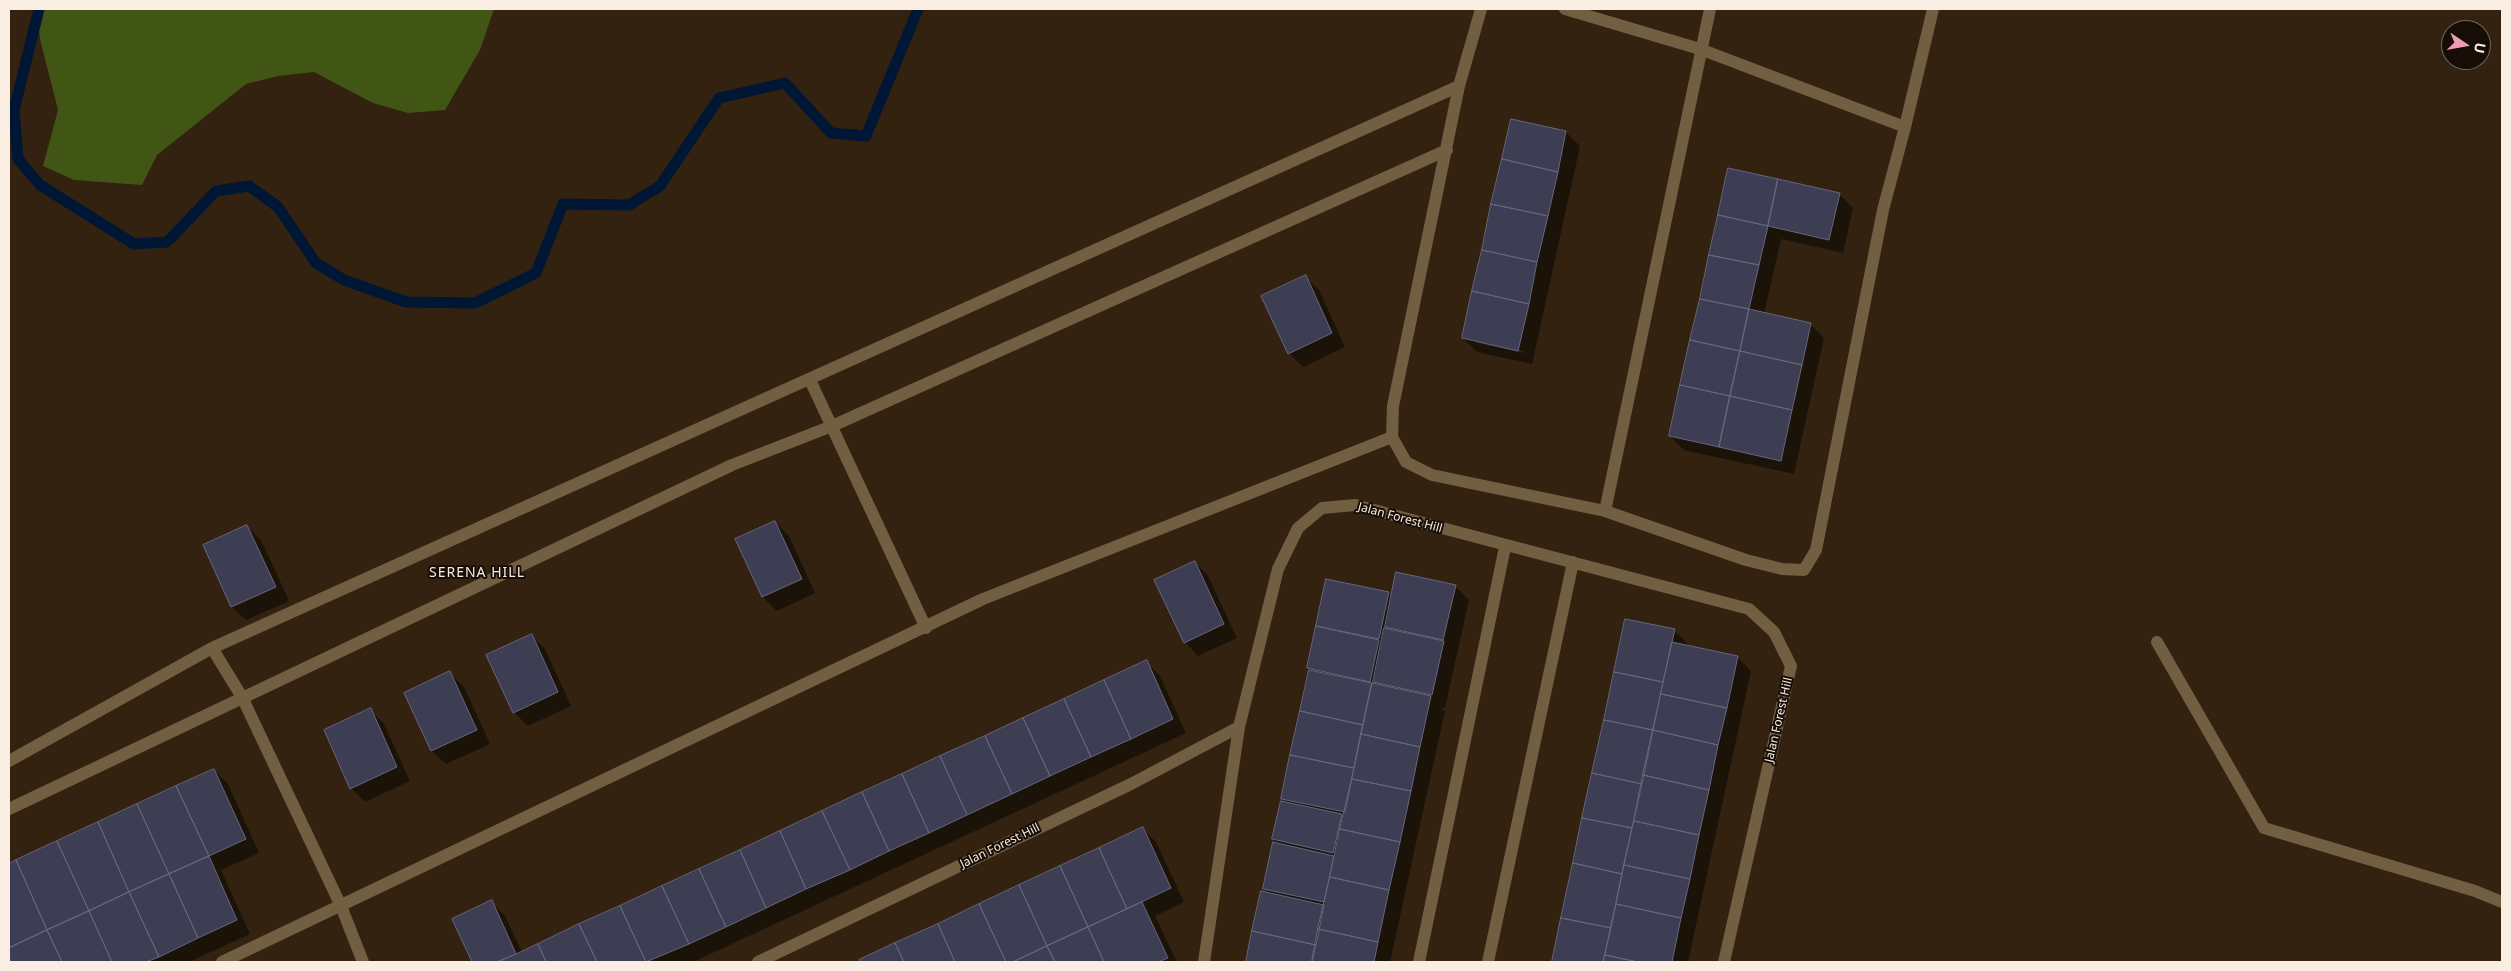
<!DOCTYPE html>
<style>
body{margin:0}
#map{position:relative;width:2511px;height:971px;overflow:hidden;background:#332210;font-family:"Noto Sans",sans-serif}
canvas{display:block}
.frame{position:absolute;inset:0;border:10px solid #faeee3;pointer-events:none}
.north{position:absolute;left:2441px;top:20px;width:50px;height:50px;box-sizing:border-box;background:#150d06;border:1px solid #71675e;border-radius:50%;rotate:102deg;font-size:14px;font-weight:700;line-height:20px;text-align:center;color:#faeee3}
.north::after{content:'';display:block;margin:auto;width:18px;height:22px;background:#f09ab5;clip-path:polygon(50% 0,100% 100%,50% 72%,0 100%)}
</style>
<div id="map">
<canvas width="2511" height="971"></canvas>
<div class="frame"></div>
<div class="north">U</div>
</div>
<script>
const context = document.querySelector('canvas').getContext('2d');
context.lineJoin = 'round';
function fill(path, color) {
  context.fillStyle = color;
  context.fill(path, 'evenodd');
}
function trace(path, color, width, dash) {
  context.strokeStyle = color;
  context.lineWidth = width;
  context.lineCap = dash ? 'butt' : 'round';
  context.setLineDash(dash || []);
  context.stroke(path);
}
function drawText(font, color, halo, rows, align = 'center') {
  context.font = font + ' "Noto Sans",sans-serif';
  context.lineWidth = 4;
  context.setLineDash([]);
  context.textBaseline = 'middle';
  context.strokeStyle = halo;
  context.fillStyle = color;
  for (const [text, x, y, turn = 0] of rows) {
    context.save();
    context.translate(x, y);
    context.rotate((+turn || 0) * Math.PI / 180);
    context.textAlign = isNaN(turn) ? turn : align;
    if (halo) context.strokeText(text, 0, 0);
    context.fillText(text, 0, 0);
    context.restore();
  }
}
fill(new Path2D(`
 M 37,9 L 494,9 L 480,50 L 445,110 L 408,113 L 373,103 L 314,72 L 278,76 L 246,84 L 157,155 L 142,185 L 74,180 L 43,166 L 58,110 L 40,39 Z`), '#415515');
fill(new Path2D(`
 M 1512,120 L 1566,132 L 1580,146 L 1532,364 L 1477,352 L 1463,338 ZM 1477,341 L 1524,351 L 1524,353 L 1477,343 Z
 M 1729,170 L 1839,194 L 1853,208 L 1843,253 L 1781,239 L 1764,314 L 1810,324 L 1824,338 L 1794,474 L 1684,450 L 1670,436 Z
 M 1305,277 L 1319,290 L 1345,347 L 1303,367 L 1289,353 Z
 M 775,522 L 789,536 L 815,593 L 777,611 L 763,597 L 737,540 Z
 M 247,527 L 261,540 L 289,601 L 246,620 L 232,607 L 205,546 Z
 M 1195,562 L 1208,576 L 1237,638 L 1198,656 L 1185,642 Z
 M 1327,580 L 1389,593 L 1392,597 L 1455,586 L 1469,600 L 1445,708 L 1440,707 L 1445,711 L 1390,962 L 1247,962 L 1262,893 L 1271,895 L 1264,888 L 1279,845 L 1273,839 L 1288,804 L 1282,798 Z
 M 1626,620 L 1674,630 L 1688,644 L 1688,647 L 1737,657 L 1751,671 L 1688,962 L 1553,962 Z
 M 531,635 L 545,649 L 571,706 L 528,726 L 514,712 Z
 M 1146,662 L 1160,676 L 1186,733 L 693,962 L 473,962 L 453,919 L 492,902 L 505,916 L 522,952 Z
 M 450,673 L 464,687 L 490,744 L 446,764 L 432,751 Z
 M 371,710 L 384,724 L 410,781 L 365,802 L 351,788 Z
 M 214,770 L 228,784 L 259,853 L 221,870 L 250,934 L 189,962 L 9,962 L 9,865 Z
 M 1142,828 L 1156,842 L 1184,902 L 1155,916 L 1177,962 L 858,962 Z`), '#0007');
trace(new Path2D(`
 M 39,9 L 14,110 L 18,159 L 40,185 L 134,244 L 167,242 L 216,191 L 249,186 L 278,207 L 316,263 L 344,280 L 406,302 L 475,303 L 536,273 L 563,204 L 629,205 L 660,186 L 719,98 L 785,83 L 831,133 L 866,136 L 918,9`), '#001635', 11);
const building = new Path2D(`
 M 1511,119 L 1566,131 L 1558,172 L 1502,159 Z
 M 1502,159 L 1558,172 L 1548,216 L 1491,204 Z
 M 1728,168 L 1778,179 L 1768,226 L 1718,215 Z
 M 1778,179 L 1840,193 L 1829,240 L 1768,226 Z
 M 1491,204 L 1548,216 L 1537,262 L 1482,250 Z
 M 1718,215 L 1768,226 L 1759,265 L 1709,255 Z
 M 1482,250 L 1537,262 L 1529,304 L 1472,291 Z
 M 1709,255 L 1759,265 L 1749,309 L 1700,299 Z
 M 1306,275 L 1332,333 L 1288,354 L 1261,296 Z
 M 1472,291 L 1529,304 L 1518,351 L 1462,338 Z
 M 1700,299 L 1749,309 L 1740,351 L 1690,340 Z
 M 1749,309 L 1811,323 L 1802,365 L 1740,351 Z
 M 1690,340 L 1740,351 L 1730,396 L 1680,385 Z
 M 1740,351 L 1802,365 L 1792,410 L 1730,396 Z
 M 1680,385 L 1730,396 L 1719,447 L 1669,436 Z
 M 1730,396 L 1792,410 L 1781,461 L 1719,447 Z
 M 775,521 L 802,579 L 762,597 L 735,539 Z
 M 247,525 L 276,587 L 231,607 L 203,545 Z
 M 1195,561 L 1224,624 L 1184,643 L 1154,580 Z
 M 1396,572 L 1456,585 L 1443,640 L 1385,627 Z
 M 1326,579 L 1389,592 L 1379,639 L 1316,626 Z
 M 1625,619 L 1675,629 L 1663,682 L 1614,672 Z
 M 1316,626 L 1379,640 L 1370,682 L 1307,668 Z
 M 1384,628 L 1444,641 L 1432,695 L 1373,682 Z
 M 532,634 L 558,692 L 513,713 L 486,655 Z
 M 1672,642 L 1738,656 L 1727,708 L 1661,694 Z
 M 1147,660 L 1173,719 L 1131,739 L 1104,680 Z
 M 1309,670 L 1372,683 L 1363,725 L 1300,711 Z
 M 450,671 L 477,730 L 431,751 L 404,693 Z
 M 1614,672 L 1663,682 L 1653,730 L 1604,720 Z
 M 1104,680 L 1131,739 L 1091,757 L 1064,699 Z
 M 1372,683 L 1431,696 L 1420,747 L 1361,734 Z
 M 1661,694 L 1727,708 L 1718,745 L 1653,730 Z
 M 1064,699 L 1091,757 L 1050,776 L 1023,718 Z
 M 371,708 L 397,767 L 350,789 L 324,730 Z
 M 1300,711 L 1363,725 L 1354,768 L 1290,755 Z
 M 1023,718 L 1050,776 L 1012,794 L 985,736 Z
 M 1604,720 L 1653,730 L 1642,784 L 1592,773 Z
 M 1653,730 L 1718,745 L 1709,790 L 1643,775 Z
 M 1361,734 L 1420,747 L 1411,791 L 1352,779 Z
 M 985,736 L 1012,794 L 967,815 L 940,756 Z
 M 1290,755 L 1354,768 L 1345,812 L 1281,799 Z
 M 940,756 L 967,815 L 929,833 L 902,774 Z
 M 214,769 L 246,839 L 209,856 L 176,786 Z
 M 1592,773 L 1642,784 L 1632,828 L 1582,818 Z
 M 902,774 L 929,833 L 889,851 L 862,792 Z
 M 1643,775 L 1709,790 L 1699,835 L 1634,821 Z
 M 1352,779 L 1411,791 L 1400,842 L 1340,829 Z
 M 176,786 L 209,856 L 169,874 L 137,804 Z
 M 862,792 L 889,851 L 850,870 L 822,811 Z
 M 1281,801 L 1342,814 L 1333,853 L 1272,839 Z
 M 137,804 L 169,874 L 129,892 L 98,822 Z
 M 822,811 L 850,870 L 806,889 L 780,831 Z
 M 1582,818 L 1632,828 L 1622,874 L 1573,863 Z
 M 1634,821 L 1699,835 L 1690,879 L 1624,865 Z
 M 98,822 L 129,892 L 89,911 L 57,841 Z
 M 1143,827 L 1171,888 L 1127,909 L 1099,848 Z
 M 1340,829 L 1400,842 L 1389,890 L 1330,877 Z
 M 780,831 L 806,889 L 766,908 L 740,850 Z
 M 57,841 L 89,911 L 47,930 L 16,860 Z
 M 1273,842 L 1334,856 L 1324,902 L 1263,889 Z
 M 1099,848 L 1127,909 L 1088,927 L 1060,866 Z
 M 740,850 L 766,908 L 726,927 L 699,869 Z
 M 209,856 L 237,920 L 198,938 L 169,874 Z
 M 16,860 L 47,930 L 9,948 L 9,864 Z
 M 1573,863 L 1622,874 L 1611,928 L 1561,918 Z
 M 1624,865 L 1690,879 L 1681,918 L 1616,904 Z
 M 1060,866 L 1088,927 L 1047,946 L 1019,885 Z
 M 699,869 L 726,927 L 689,944 L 662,886 Z
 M 169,874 L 198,938 L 159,957 L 129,892 Z
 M 1330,877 L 1389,890 L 1378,942 L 1318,929 Z
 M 1019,885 L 1047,946 L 1013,962 L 1006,962 L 979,904 Z
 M 662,886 L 689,944 L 646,962 L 620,906 Z
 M 1261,891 L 1324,905 L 1316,945 L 1252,931 Z
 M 129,892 L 159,957 L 146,962 L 112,962 L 89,911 Z
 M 492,900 L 516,954 L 497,962 L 472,962 L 452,919 Z
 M 1142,902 L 1168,958 L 1158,962 L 1104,962 L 1088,927 Z
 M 979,904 L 1006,962 L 955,962 L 938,924 Z
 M 1616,904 L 1681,918 L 1672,962 L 1638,962 L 1605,955 Z
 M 620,906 L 646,962 L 597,962 L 579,924 Z
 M 89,911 L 112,962 L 62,962 L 47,930 Z
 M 1561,918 L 1611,928 L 1603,962 L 1552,962 Z
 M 579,924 L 597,962 L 546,962 L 538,944 Z
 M 938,924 L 955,962 L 904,962 L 895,943 Z
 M 1088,927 L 1104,962 L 1055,962 L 1047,946 Z
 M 1318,929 L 1378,942 L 1374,962 L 1312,962 Z
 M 47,930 L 62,962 L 10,962 L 9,948 Z
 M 1252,931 L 1316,945 L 1312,962 L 1246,962 Z
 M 895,943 L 904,962 L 860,962 L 859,960 Z
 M 538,944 L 546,962 L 497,962 L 516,954 Z
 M 1047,946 L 1055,962 L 1013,962 Z
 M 1605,955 L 1638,962 L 1603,962 Z`);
fill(building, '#3d3d54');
trace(building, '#66667f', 1);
trace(new Path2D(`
 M 1481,9 L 1459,86 L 1393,406 L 1392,437 L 1406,462 L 1432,475 L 1605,511 L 1746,560 L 1782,569 L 1804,570 L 1816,550 L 1883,210 L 1905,127 L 1933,9
 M 1565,9 L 1700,49 L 1905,127
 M 810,380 L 926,628
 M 1605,511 L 1710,9
 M 2157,642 L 2264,828 L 2475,891 L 2502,902
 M 212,648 L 242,697 L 341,906 L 363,962
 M 9,761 L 212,648 L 1459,86
 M 9,809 L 732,465 L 832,426 L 1447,150
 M 222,962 L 983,599 L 1392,437
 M 758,962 L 1131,784 L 1239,727
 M 1204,962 L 1239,727 L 1278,569 L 1298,528 L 1322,508 L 1355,505 L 1749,609 L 1774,632 L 1791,666 L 1724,962
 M 1419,962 L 1505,547
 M 1488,962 L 1573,562`), '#725e40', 12);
drawText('12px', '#faeee3', '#150d06', [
 ["Jalan Forest Hill",1400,518,15],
 ["Jalan Forest Hill",1779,720,-77],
 ["Jalan Forest Hill",1000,846,-26]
]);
context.letterSpacing = '1px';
drawText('14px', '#faeee3', '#150d06', [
 ["SERENA HILL",477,573]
]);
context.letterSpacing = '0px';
</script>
